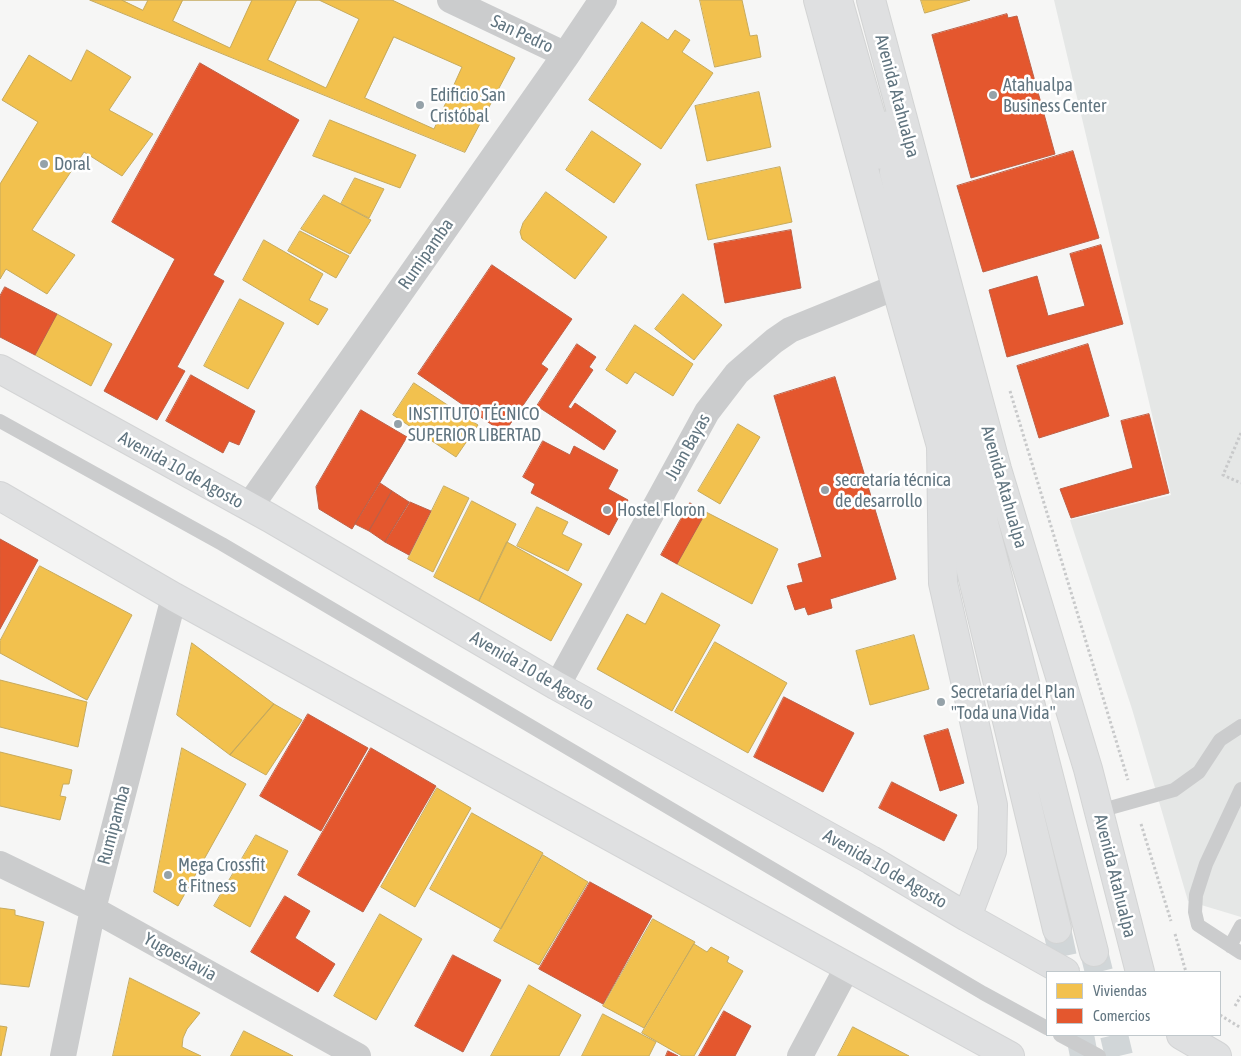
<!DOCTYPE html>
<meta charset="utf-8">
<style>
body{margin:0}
#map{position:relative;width:1241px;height:1056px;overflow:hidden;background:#f6f6f5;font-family:"Asap Condensed",sans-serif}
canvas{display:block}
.legend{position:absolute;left:1046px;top:971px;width:175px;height:65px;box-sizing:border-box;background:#fff;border:1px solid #c0c8cc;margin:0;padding:6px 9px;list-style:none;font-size:15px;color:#617580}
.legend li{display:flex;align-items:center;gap:10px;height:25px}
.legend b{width:25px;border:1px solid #c0c8cc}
</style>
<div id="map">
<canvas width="1241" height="1056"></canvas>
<ul class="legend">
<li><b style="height:14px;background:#f2c14e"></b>Viviendas</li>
<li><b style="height:14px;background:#e4572e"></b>Comercios</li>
</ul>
</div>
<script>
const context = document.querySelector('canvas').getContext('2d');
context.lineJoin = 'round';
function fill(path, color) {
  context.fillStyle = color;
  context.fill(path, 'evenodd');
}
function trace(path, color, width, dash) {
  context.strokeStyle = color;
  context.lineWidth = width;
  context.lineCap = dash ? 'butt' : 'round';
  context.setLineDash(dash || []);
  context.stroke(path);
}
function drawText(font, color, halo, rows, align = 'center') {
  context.font = font + ' "Asap Condensed",sans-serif';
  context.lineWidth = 5;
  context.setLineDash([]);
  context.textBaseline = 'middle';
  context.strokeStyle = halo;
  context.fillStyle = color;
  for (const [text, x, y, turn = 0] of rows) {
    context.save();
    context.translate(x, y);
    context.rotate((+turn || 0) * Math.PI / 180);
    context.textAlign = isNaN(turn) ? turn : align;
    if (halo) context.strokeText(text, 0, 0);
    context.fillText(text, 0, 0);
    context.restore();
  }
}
fill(new Path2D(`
 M 1054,0 L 1241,0 L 1241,917 L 1188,901 L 1132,709 L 1070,520 L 1171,495 Z`), '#e5e7e6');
const homes = new Path2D(`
 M 90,0 L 392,0 L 515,58 L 465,152 Z
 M 122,0 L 148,0 L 143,10 Z
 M 183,0 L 252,0 L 230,48 L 173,21 Z
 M 297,0 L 319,0 L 359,19 L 326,88 L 268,60 Z
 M 700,0 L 742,0 L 750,36 L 757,35 L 761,57 L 715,67 Z
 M 921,0 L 970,0 L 925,13 Z
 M 642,22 L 668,40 L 675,30 L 690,40 L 682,52 L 713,73 L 661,149 L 589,100 Z
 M 394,37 L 462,67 L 434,129 L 365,98 Z
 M 87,50 L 131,77 L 109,110 L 153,134 L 122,176 L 84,152 L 32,230 L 75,255 L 47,294 L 6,269 L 0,279 L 0,184 L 38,122 L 2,100 L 29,55 L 71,81 Z
 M 759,92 L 771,147 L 707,161 L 695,106 Z
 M 330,120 L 416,155 L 400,188 L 313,156 Z
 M 592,131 L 641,164 L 614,203 L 566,170 Z
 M 780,167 L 792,222 L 708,240 L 696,185 Z
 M 355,178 L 384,189 L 369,218 L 341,204 Z
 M 546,192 L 607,237 L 575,279 L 522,239 L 520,232 L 523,223 Z
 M 324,195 L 371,220 L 350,254 L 301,229 Z
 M 300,231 L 349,256 L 336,278 L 288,251 Z
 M 264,240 L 323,274 L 309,300 L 328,309 L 318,325 L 243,280 Z
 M 683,294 L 722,325 L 694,360 L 655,329 Z
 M 240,299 L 284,323 L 248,389 L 204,366 Z
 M 57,314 L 112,344 L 91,386 L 35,355 Z
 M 635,325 L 693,364 L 673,396 L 635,372 L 627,384 L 606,370 Z
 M 414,383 L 478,425 L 456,457 L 393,415 Z
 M 738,424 L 760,437 L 720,504 L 698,491 Z
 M 444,486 L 469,498 L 433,572 L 408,559 Z
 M 604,489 L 626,500 L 609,532 L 587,520 Z
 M 472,501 L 516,524 L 479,601 L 434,577 Z
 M 537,507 L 568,522 L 562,534 L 582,544 L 568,571 L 517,546 Z
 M 706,512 L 778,549 L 752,604 L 677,564 Z
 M 507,542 L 582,584 L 551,641 L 479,601 Z
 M 40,566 L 132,615 L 87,700 L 0,653 L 0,641 Z
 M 662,593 L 720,625 L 672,711 L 597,669 L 627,614 L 645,624 Z
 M 914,635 L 929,689 L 870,705 L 856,651 Z
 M 715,642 L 787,683 L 748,753 L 675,712 Z
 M 192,643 L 274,704 L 230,755 L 177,715 Z
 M 0,680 L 87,702 L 78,747 L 0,727 Z
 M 274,704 L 302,720 L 266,775 L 230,755 Z
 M 182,748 L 246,784 L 178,906 L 154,892 Z
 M 0,752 L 72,770 L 69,784 L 63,784 L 60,796 L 66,797 L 60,820 L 0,806 Z
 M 437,788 L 471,808 L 415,907 L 381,887 Z
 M 472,813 L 543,853 L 501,929 L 430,889 Z
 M 256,835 L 288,851 L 250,927 L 214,906 Z
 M 543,855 L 588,882 L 539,965 L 494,941 Z
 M 0,908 L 15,910 L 15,915 L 44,922 L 29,987 L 0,984 Z
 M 380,914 L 422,939 L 376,1020 L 334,996 Z
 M 653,919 L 695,942 L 644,1028 L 603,1006 Z
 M 694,944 L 707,952 L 711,947 L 729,957 L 727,962 L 743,971 L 694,1056 L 682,1056 L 642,1033 Z
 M 130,978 L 200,1013 L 187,1029 L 183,1038 L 182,1047 L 201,1056 L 113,1056 Z
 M 529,985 L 581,1015 L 559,1056 L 491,1056 Z
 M 603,1014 L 656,1042 L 649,1056 L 582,1056 Z
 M 0,1026 L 7,1027 L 1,1056 L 0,1056 Z
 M 853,1027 L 909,1056 L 838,1056 Z
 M 244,1031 L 293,1056 L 231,1056 Z`);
fill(homes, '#f2c14e');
trace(homes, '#c6aa5d', 1);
const shops = new Path2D(`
 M 1007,14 L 1008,18 L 1017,16 L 1055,154 L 971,178 L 932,35 Z
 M 200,63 L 299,120 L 213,275 L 224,281 L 177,367 L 185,371 L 157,420 L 104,391 L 175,259 L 112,222 Z
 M 1073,151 L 1099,238 L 983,272 L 957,186 Z
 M 791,230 L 801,288 L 725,303 L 714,244 Z
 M 1101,245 L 1123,324 L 1007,357 L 989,290 L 1037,276 L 1048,316 L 1085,306 L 1070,254 Z
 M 492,265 L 572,319 L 541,364 L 548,369 L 504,433 L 418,374 Z
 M 5,287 L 57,314 L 35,355 L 0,337 L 0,296 Z
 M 577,344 L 596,357 L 589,367 L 593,370 L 568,407 L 571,409 L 575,403 L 616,431 L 604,450 L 537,406 Z
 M 1088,344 L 1109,416 L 1039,438 L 1017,366 Z
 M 191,375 L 255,411 L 239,445 L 229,441 L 223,453 L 166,421 Z
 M 835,377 L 896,579 L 830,599 L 832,608 L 808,615 L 805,607 L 795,610 L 787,586 L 803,582 L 798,564 L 822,557 L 774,396 Z
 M 361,410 L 407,437 L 352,529 L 319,509 L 316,487 Z
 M 1149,414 L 1169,493 L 1071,518 L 1060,489 L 1133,468 L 1121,421 Z
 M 543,441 L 570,455 L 574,446 L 618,470 L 608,489 L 628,500 L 609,535 L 531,493 L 535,484 L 523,477 Z
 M 380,483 L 392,491 L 369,531 L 355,524 Z
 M 392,491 L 409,502 L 385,542 L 369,531 Z
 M 410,502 L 431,511 L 409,555 L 385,542 Z
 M 690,503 L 706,512 L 677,564 L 661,555 Z
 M 0,539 L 38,560 L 0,629 Z
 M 784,697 L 854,733 L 823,792 L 754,757 Z
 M 308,714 L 368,748 L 321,831 L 260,796 Z
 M 948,729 L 964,783 L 940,791 L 924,736 Z
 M 371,748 L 436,786 L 363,912 L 298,875 Z
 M 892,782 L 957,815 L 944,841 L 879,808 Z
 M 590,882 L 652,916 L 603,1004 L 539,969 Z
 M 285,896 L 310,911 L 295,938 L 335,964 L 318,992 L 251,952 Z
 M 453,955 L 501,980 L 463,1052 L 415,1026 Z
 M 724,1011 L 751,1026 L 735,1056 L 699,1056 Z
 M 668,1051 L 678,1056 L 666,1056 Z`);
fill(shops, '#e4572e');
trace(shops, '#bd6047', 1);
trace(new Path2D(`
 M 1057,929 L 1066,972
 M 1094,952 L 1099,972
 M 1080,1035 L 1084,1056
 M 1114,1035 L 1119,1056`), '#d1d6d8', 28, [28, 14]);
const secondary = new Path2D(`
 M 818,0 L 896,287 L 941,446 L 1057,929
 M 838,0 L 882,155
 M 871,0 L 997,469 L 1088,769 L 1140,972
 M 889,125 L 896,152 L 894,172 L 1094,952`);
const primary = new Path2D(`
 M 0,369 L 270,518 L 557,686 L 871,860 L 967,917 L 1065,972
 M 941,446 L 943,583 L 993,805 L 992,851 L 967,917
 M 0,496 L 174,597 L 1010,1056
 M 1181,1035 L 1217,1056`);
trace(secondary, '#d3d4d4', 30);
trace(primary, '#d3d4d5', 30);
trace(new Path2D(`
 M 1010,391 L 1128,780
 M 1241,433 L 1223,475 L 1241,483
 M 1141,824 L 1171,921
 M 1175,934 L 1186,972
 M 1235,1006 L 1241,996
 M 1220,1015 L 1241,1028`), '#c8c9ca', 3, [2.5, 2.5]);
trace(new Path2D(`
 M 0,421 L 222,544 L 983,993 L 1047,1028
 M 1241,789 L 1206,864 L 1196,895 L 1195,912 L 1198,925 L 1241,953
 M 1099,811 L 1174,790 L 1199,772 L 1220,740 L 1241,726
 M 1230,946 L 1241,926
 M 1060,1035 L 1099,1056`), '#cbcccd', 14);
trace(new Path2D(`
 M 450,0 L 566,55
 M 557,686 L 707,412 L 737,373 L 774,341 L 790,330 L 896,287
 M 0,864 L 93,909 L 358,1056
 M 63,1056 L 93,909 L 174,597
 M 800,1056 L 847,968`), '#cbcccd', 26);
trace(new Path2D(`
 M 249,507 L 566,55 L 603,0`), '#cbcccd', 28);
trace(secondary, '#dfe0e1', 28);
trace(primary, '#dfe0e1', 28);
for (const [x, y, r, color] of [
 [993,95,5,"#95a2a9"],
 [420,105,5,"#95a2a9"],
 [44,164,5,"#95a2a9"],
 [398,424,5,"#95a2a9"],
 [825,490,5,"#95a2a9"],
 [607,510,5,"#95a2a9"],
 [941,702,5,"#95a2a9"],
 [168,875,5,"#95a2a9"]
]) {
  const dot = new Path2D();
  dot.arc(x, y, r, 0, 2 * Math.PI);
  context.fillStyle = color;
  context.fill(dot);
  trace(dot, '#fff', 2);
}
drawText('18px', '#617580', '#fff', [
 ["San Pedro",522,34,25],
 ["Avenida Atahualpa",897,96,75],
 ["Rumipamba",426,254,-55],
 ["Juan Bayas",688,447,-61],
 ["Avenida 10 de Agosto",181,470,29],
 ["Avenida Atahualpa",1004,487,74],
 ["Avenida 10 de Agosto",532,671,30],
 ["Rumipamba",114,825,-75],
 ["Avenida 10 de Agosto",885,869,30],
 ["Avenida Atahualpa",1115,876,76],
 ["Yugoeslavia",180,957,29]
]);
drawText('18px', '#617580', '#fff', [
 ["Atahualpa",1003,85],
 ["Business Center",1003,106],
 ["Edificio San",430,95],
 ["Cristóbal",430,116],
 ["Doral",54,164],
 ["INSTITUTO TÉCNICO",408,414],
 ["SUPERIOR LIBERTAD",408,435],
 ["secretaría técnica",835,480],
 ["de desarrollo",835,501],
 ["Hostel Floron",617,510],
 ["Secretaría del Plan",951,692],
 ["\"Toda una Vida\"",951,713],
 ["Mega Crossfit",178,865],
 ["& Fitness",178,886]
], 'left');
</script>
